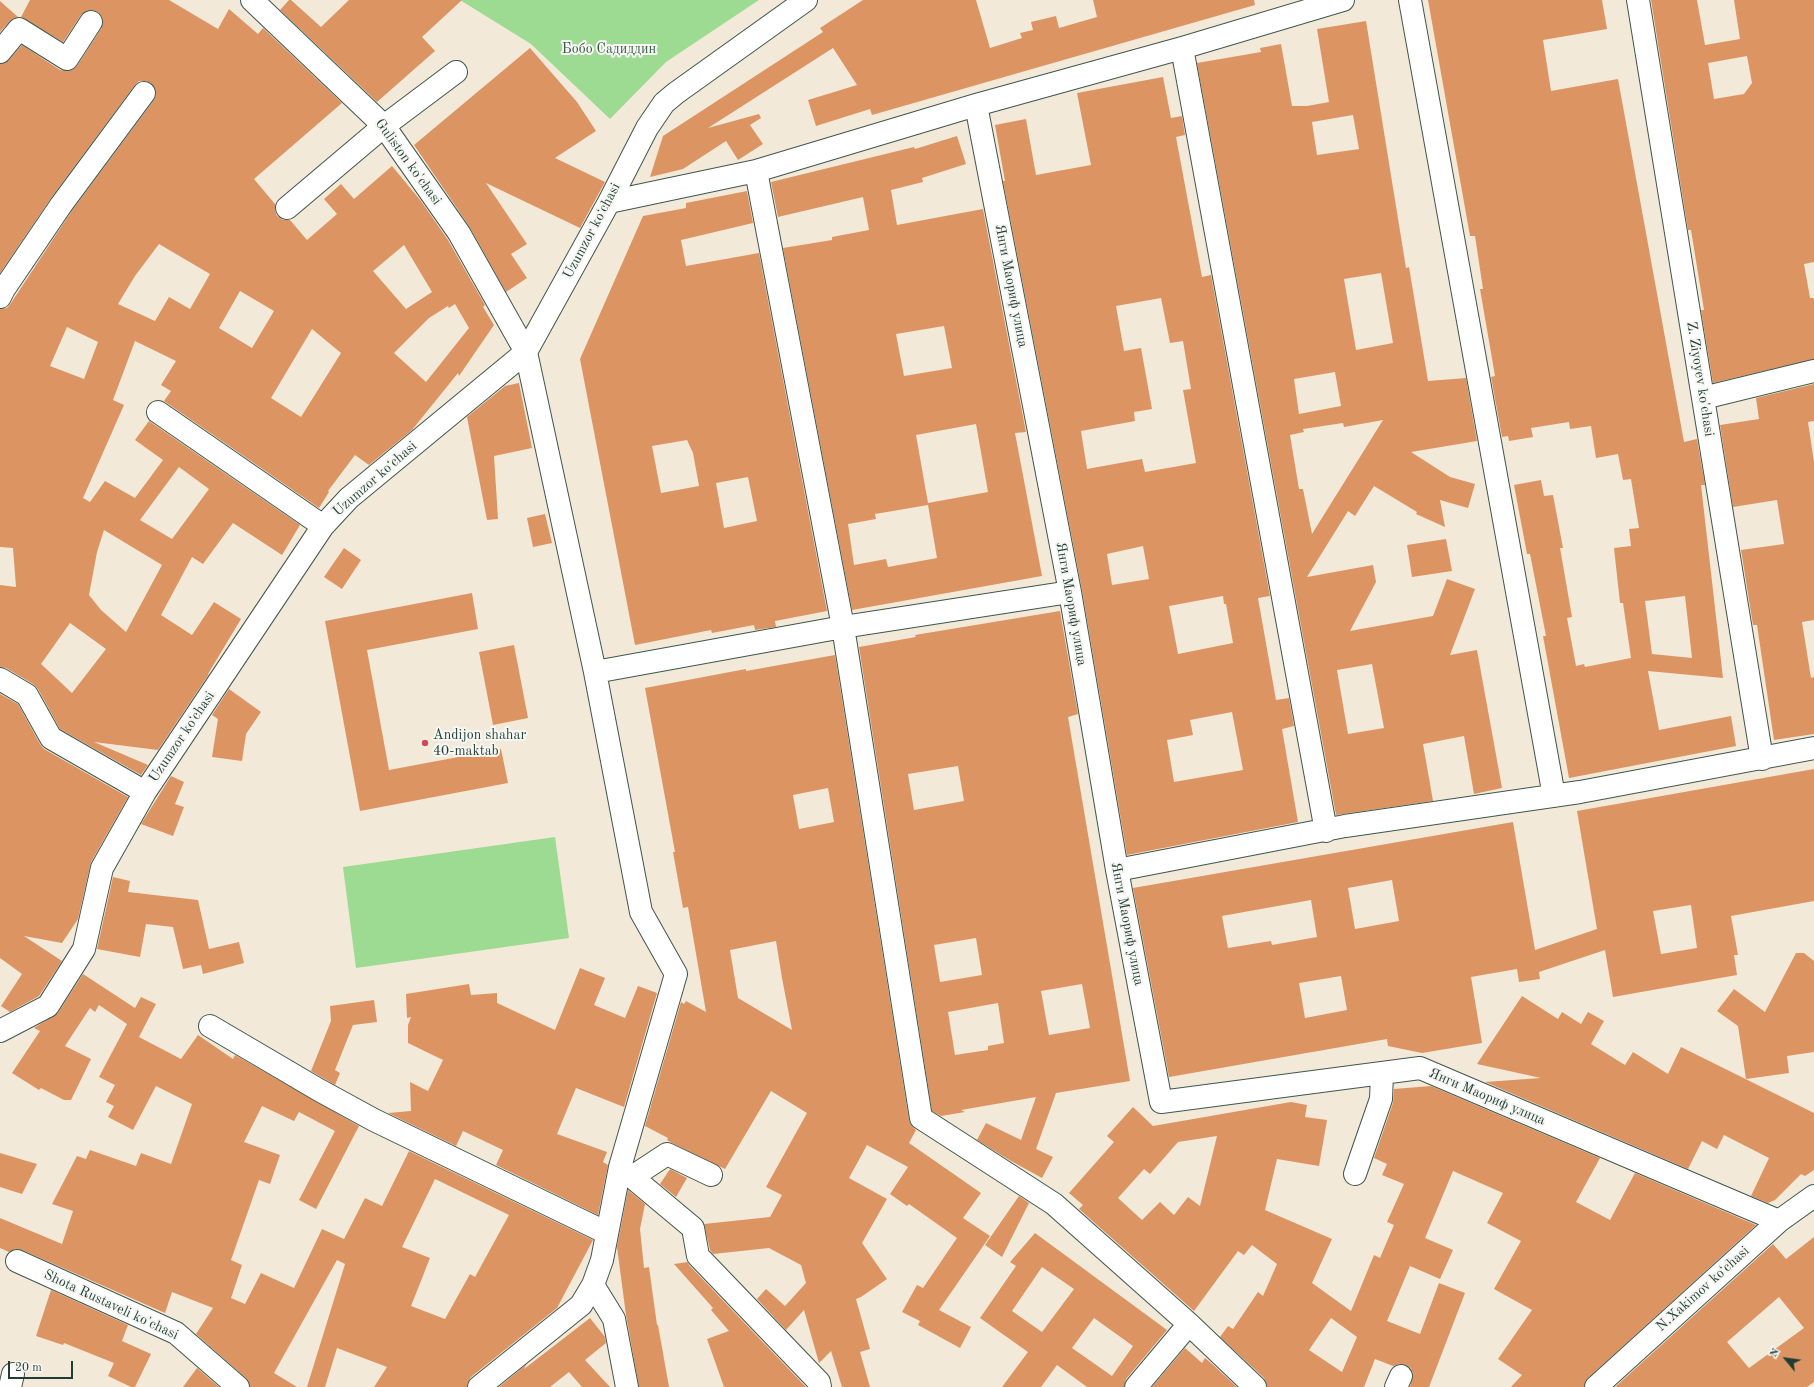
<!DOCTYPE html>
<meta charset="utf-8">
<style>
body{margin:0}
#map{position:relative;width:1814px;height:1387px;overflow:hidden;background:#f3e9d8;font-family:"Old Standard TT",serif}
canvas{display:block}
.north{position:absolute;left:1766px;top:1339px;width:40px;height:40px;-webkit-text-stroke:3px #f6f6f2;paint-order:stroke;rotate:299deg;font-size:11px;font-weight:700;line-height:16px;text-align:center;color:#1f3d34}
.north::after{content:'';display:block;margin:auto;width:14px;height:18px;background:#1f3d34;clip-path:polygon(50% 0,100% 100%,50% 72%,0 100%)}
.scale{position:absolute;left:8px;top:1361px;width:65px;height:18px;box-sizing:border-box;border:2px solid #1f3d34;border-top:0;padding-left:5px;font-size:12px;line-height:14px;white-space:nowrap;color:#1f3d34;-webkit-text-stroke:3px #f6f6f2;paint-order:stroke}
</style>
<div id="map">
<canvas width="1814" height="1387"></canvas>
<div class="north">N</div>
<div class="scale">20 m</div>
</div>
<script>
const context = document.querySelector('canvas').getContext('2d');
context.lineJoin = 'round';
function fill(path, color) {
  context.fillStyle = color;
  context.fill(path, 'evenodd');
}
function trace(path, color, width, dash) {
  context.strokeStyle = color;
  context.lineWidth = width;
  context.lineCap = dash ? 'butt' : 'round';
  context.setLineDash(dash || []);
  context.stroke(path);
}
function drawText(font, color, halo, rows, align = 'center') {
  context.font = font + ' "Old Standard TT",serif';
  context.lineWidth = 4;
  context.setLineDash([]);
  context.textBaseline = 'middle';
  context.strokeStyle = halo;
  context.fillStyle = color;
  for (const [text, x, y, turn = 0] of rows) {
    context.save();
    context.translate(x, y);
    context.rotate((+turn || 0) * Math.PI / 180);
    context.textAlign = isNaN(turn) ? turn : align;
    if (halo) context.strokeText(text, 0, 0);
    context.fillText(text, 0, 0);
    context.restore();
  }
}
fill(new Path2D(`
 M 460,0 L 759,0 L 666,62 L 610,119 L 531,44 Z
 M 555,837 L 569,938 L 356,968 L 343,867 Z`), '#9cdb91');
fill(new Path2D(`
 M 30,0 L 169,0 L 218,29 L 229,9 L 258,34 L 263,28 L 342,103 L 254,179 L 275,204 L 275,210 L 277,216 L 283,220 L 290,220 L 307,240 L 337,214 L 324,199 L 341,184 L 354,199 L 392,166 L 421,201 L 448,240 L 485,305 L 483,307 L 494,325 L 459,376 L 458,373 L 412,430 L 369,465 L 355,455 L 328,491 L 329,492 L 319,508 L 164,401 L 171,391 L 161,385 L 176,361 L 135,341 L 113,400 L 124,405 L 83,498 L 90,502 L 105,481 L 135,498 L 163,460 L 135,440 L 149,421 L 300,525 L 282,555 L 233,523 L 203,564 L 192,557 L 161,615 L 192,635 L 214,602 L 241,619 L 208,674 L 209,674 L 158,750 L 94,742 L 148,765 L 141,775 L 60,729 L 38,689 L 33,684 L 6,668 L 0,667 L 0,585 L 16,587 L 13,548 L 0,547 L 0,309 L 7,308 L 11,303 L 71,212 L 154,100 L 156,94 L 155,88 L 151,83 L 146,81 L 139,81 L 134,86 L 51,198 L 0,273 L 0,64 L 9,60 L 22,45 L 60,70 L 66,71 L 72,70 L 77,66 L 101,29 L 103,23 L 102,17 L 98,12 L 92,10 L 86,11 L 81,15 L 63,42 L 21,17 ZM 159,244 L 210,274 L 190,309 L 169,297 L 155,321 L 118,304 L 135,276 ZM 404,245 L 432,292 L 406,309 L 373,271 ZM 240,291 L 274,311 L 252,348 L 219,328 ZM 455,304 L 469,328 L 426,382 L 394,353 L 429,318 L 448,306 L 449,308 ZM 67,327 L 98,342 L 84,379 L 50,366 ZM 312,329 L 341,353 L 301,417 L 271,398 ZM 179,467 L 209,489 L 172,539 L 140,520 ZM 104,530 L 162,565 L 126,632 L 101,610 L 89,595 L 97,552 ZM 70,623 L 106,649 L 72,693 L 41,664 Z
 M 289,0 L 291,0 L 321,27 L 349,0 L 462,0 L 422,37 L 435,51 L 377,102 L 280,10 Z
 M 863,0 L 976,0 L 990,48 L 1022,38 L 1020,33 L 1033,30 L 1031,22 L 1056,16 L 1059,28 L 1097,17 L 1093,0 L 1254,0 L 1255,5 L 872,115 L 870,109 L 816,126 L 808,100 L 857,85 L 833,48 L 708,128 L 759,114 L 761,118 L 750,125 L 763,144 L 738,160 L 726,141 L 683,169 L 650,177 L 663,136 L 823,32 L 820,28 Z
 M 1428,0 L 1602,0 L 1607,29 L 1543,40 L 1551,91 L 1618,79 L 1684,442 L 1697,439 L 1705,485 L 1701,485 L 1723,678 L 1648,671 L 1659,730 L 1731,716 L 1736,746 L 1569,778 L 1543,636 L 1546,636 L 1530,554 L 1527,554 L 1514,485 L 1541,480 L 1544,496 L 1553,495 L 1563,548 L 1560,548 L 1572,617 L 1567,618 L 1576,666 L 1584,664 L 1585,667 L 1631,658 L 1623,603 L 1620,603 L 1614,548 L 1631,546 L 1629,529 L 1639,528 L 1631,479 L 1623,480 L 1618,454 L 1596,458 L 1591,426 L 1570,429 L 1569,422 L 1531,428 L 1533,437 L 1509,441 L 1508,436 L 1502,437 L 1491,377 L 1495,376 L 1480,289 L 1483,289 L 1475,236 L 1470,236 ZM 1685,596 L 1692,658 L 1652,654 L 1645,601 Z
 M 1651,0 L 1697,0 L 1705,45 L 1740,39 L 1734,0 L 1814,0 L 1814,262 L 1804,264 L 1810,298 L 1814,298 L 1814,359 L 1713,383 L 1701,310 L 1704,310 L 1691,230 L 1688,230 ZM 1747,56 L 1752,83 L 1744,94 L 1714,99 L 1708,63 Z
 M 0,1 L 18,17 L 10,21 L 0,32 Z
 M 1366,21 L 1406,268 L 1409,267 L 1428,381 L 1466,378 L 1477,441 L 1411,452 L 1450,477 L 1475,484 L 1468,508 L 1440,500 L 1445,527 L 1416,514 L 1417,512 L 1374,486 L 1355,516 L 1348,511 L 1307,577 L 1373,565 L 1376,582 L 1350,631 L 1433,616 L 1447,579 L 1475,589 L 1450,655 L 1477,650 L 1502,788 L 1474,794 L 1464,736 L 1423,744 L 1433,801 L 1336,815 L 1197,63 L 1261,52 L 1260,48 L 1281,44 L 1292,106 L 1307,106 L 1329,102 L 1317,29 ZM 1353,115 L 1359,149 L 1317,155 L 1312,122 ZM 1381,273 L 1393,343 L 1356,350 L 1344,279 ZM 1335,372 L 1341,406 L 1299,414 L 1294,379 ZM 1383,420 L 1312,534 L 1303,489 L 1299,489 L 1290,435 L 1304,432 L 1303,429 L 1343,423 L 1344,427 ZM 1372,664 L 1384,728 L 1348,734 L 1337,670 Z
 M 530,48 L 577,102 L 596,131 L 555,158 L 605,182 L 580,228 L 486,183 L 527,244 L 511,254 L 527,278 L 506,292 L 469,226 L 414,145 Z
 M 1163,77 L 1171,118 L 1182,116 L 1185,135 L 1176,137 L 1202,277 L 1211,275 L 1270,596 L 1258,598 L 1276,700 L 1289,698 L 1294,726 L 1282,729 L 1298,822 L 1127,855 L 1082,590 L 1003,181 L 1005,181 L 995,125 L 1026,119 L 1036,175 L 1091,165 L 1077,93 ZM 1161,298 L 1170,343 L 1183,341 L 1191,389 L 1183,390 L 1196,463 L 1145,472 L 1142,459 L 1087,469 L 1081,431 L 1135,421 L 1134,412 L 1152,409 L 1141,348 L 1124,351 L 1116,306 ZM 1143,546 L 1149,579 L 1112,585 L 1107,554 ZM 1223,596 L 1224,604 L 1226,604 L 1233,643 L 1178,654 L 1169,606 ZM 1232,712 L 1243,770 L 1174,782 L 1167,740 L 1193,735 L 1190,720 Z
 M 957,136 L 966,164 L 922,178 L 923,182 L 891,190 L 897,225 L 983,209 L 1026,432 L 1015,433 L 1042,576 L 852,610 L 783,248 L 832,240 L 832,237 L 869,230 L 863,197 L 778,217 L 771,182 L 914,147 L 915,149 ZM 944,326 L 952,368 L 904,376 L 896,334 ZM 976,424 L 988,492 L 928,503 L 916,435 ZM 928,505 L 937,558 L 888,567 L 886,559 L 854,565 L 848,524 L 876,519 L 875,514 Z
 M 747,191 L 753,223 L 681,240 L 686,266 L 759,253 L 827,611 L 775,621 L 776,627 L 755,630 L 754,625 L 712,633 L 711,630 L 635,645 L 580,359 L 643,216 L 686,208 L 686,203 ZM 687,440 L 693,453 L 699,486 L 661,493 L 652,446 ZM 748,477 L 757,521 L 724,528 L 716,483 Z
 M 519,383 L 532,448 L 494,456 L 498,519 L 487,520 L 467,417 L 505,386 Z
 M 1814,384 L 1814,421 L 1808,422 L 1814,462 L 1814,620 L 1802,622 L 1811,678 L 1814,677 L 1814,734 L 1774,740 L 1757,625 L 1753,625 L 1741,550 L 1784,544 L 1777,500 L 1733,507 L 1720,425 L 1759,419 L 1756,398 Z
 M 545,514 L 552,543 L 533,547 L 527,518 Z
 M 1446,539 L 1452,571 L 1412,577 L 1407,545 Z
 M 344,548 L 361,560 L 342,589 L 324,577 Z
 M 472,593 L 478,629 L 367,650 L 389,770 L 501,749 L 508,783 L 360,811 L 325,621 Z
 M 1060,611 L 1078,714 L 1068,717 L 1130,1081 L 1056,1093 L 1036,1149 L 1053,1157 L 1042,1178 L 1011,1161 L 977,1140 L 986,1123 L 1021,1140 L 1036,1097 L 961,1110 L 965,1112 L 941,1116 L 932,1111 L 859,647 L 916,637 L 915,635 ZM 958,766 L 964,801 L 914,810 L 908,774 ZM 976,938 L 982,975 L 940,982 L 934,945 ZM 1082,984 L 1090,1028 L 1049,1035 L 1041,991 ZM 998,1003 L 1004,1043 L 988,1046 L 988,1050 L 955,1055 L 948,1012 Z
 M 514,645 L 528,718 L 493,725 L 479,652 Z
 M 835,655 L 909,1120 L 911,1125 L 916,1130 L 909,1143 L 981,1193 L 963,1218 L 990,1236 L 939,1310 L 971,1327 L 960,1348 L 918,1325 L 920,1321 L 902,1312 L 917,1285 L 923,1288 L 957,1238 L 909,1204 L 907,1206 L 890,1194 L 908,1167 L 867,1145 L 849,1178 L 887,1199 L 862,1243 L 887,1279 L 861,1297 L 856,1299 L 870,1349 L 860,1352 L 870,1387 L 842,1387 L 831,1351 L 819,1363 L 804,1310 L 786,1330 L 757,1299 L 766,1289 L 785,1306 L 806,1283 L 801,1265 L 769,1248 L 713,1254 L 710,1250 L 704,1224 L 770,1217 L 782,1195 L 766,1187 L 807,1113 L 771,1091 L 725,1169 L 672,1143 L 667,1140 L 668,1138 L 645,1126 L 681,1002 L 684,1004 L 686,1001 L 706,1012 L 688,907 L 683,908 L 673,852 L 675,852 L 645,688 L 746,669 L 746,671 ZM 828,788 L 834,822 L 799,829 L 793,795 ZM 776,941 L 782,978 L 792,1030 L 738,998 L 730,950 Z
 M 229,689 L 261,712 L 246,734 L 242,761 L 212,757 L 218,719 L 212,715 Z
 M 0,694 L 18,704 L 40,744 L 44,749 L 128,797 L 91,862 L 78,919 L 62,943 L 24,936 L 62,961 L 39,996 L 10,1012 L 1,1006 L 22,974 L 0,958 Z
 M 1814,769 L 1814,901 L 1731,916 L 1738,955 L 1734,955 L 1737,975 L 1613,997 L 1605,950 L 1539,972 L 1540,979 L 1519,982 L 1517,969 L 1471,977 L 1482,1043 L 1422,1053 L 1388,1046 L 1387,1039 L 1169,1077 L 1133,888 L 1513,822 L 1535,950 L 1597,929 L 1577,811 ZM 1392,880 L 1399,921 L 1355,929 L 1348,888 ZM 1311,900 L 1317,937 L 1272,945 L 1271,941 L 1228,948 L 1222,916 ZM 1691,905 L 1697,948 L 1661,954 L 1653,911 ZM 1341,976 L 1347,1010 L 1305,1018 L 1299,983 Z
 M 171,776 L 184,782 L 175,804 L 184,807 L 173,836 L 141,824 Z
 M 113,877 L 130,881 L 128,892 L 198,900 L 209,949 L 239,942 L 244,963 L 203,974 L 201,965 L 183,969 L 173,927 L 146,924 L 140,957 L 97,949 Z
 M 1796,953 L 1804,953 L 1814,961 L 1814,1052 L 1787,1056 L 1789,1073 L 1746,1079 L 1738,1026 L 1717,1011 L 1734,989 L 1765,1012 Z
 M 580,968 L 605,978 L 594,1005 L 625,1018 L 638,986 L 657,993 L 624,1107 L 576,1088 L 557,1134 L 607,1152 L 603,1162 L 608,1165 L 598,1215 L 496,1165 L 503,1150 L 463,1131 L 456,1146 L 388,1113 L 411,1111 L 410,1082 L 428,1091 L 443,1060 L 408,1043 L 408,1025 L 411,1017 L 407,1018 L 406,994 L 469,984 L 471,995 L 497,993 L 497,1003 L 555,1030 Z
 M 83,974 L 135,1008 L 141,997 L 156,1004 L 139,1037 L 181,1059 L 198,1035 L 233,1059 L 235,1055 L 359,1126 L 316,1209 L 299,1200 L 335,1131 L 299,1112 L 294,1121 L 262,1106 L 244,1142 L 280,1155 L 270,1184 L 259,1180 L 231,1260 L 242,1265 L 231,1298 L 245,1304 L 261,1273 L 294,1288 L 322,1229 L 344,1239 L 365,1198 L 382,1206 L 409,1151 L 593,1240 L 557,1308 L 471,1377 L 468,1382 L 467,1387 L 374,1387 L 387,1367 L 337,1348 L 325,1387 L 307,1387 L 345,1264 L 337,1260 L 274,1373 L 297,1387 L 250,1387 L 246,1378 L 196,1334 L 213,1308 L 172,1292 L 165,1313 L 22,1250 L 15,1249 L 9,1252 L 0,1248 L 0,1218 L 62,1244 L 73,1211 L 52,1204 L 77,1156 L 86,1159 L 90,1150 L 136,1166 L 141,1153 L 171,1164 L 192,1104 L 156,1086 L 133,1130 L 108,1117 L 114,1106 L 106,1102 L 115,1085 L 99,1077 L 127,1024 L 99,1005 L 95,1012 L 90,1008 L 65,1046 L 91,1059 L 71,1100 L 64,1100 L 41,1088 L 39,1090 L 12,1073 L 40,1031 L 34,1028 L 58,1013 ZM 435,1179 L 509,1215 L 475,1277 L 470,1274 L 445,1319 L 411,1306 L 430,1258 L 402,1247 Z
 M 1522,996 L 1558,1019 L 1562,1012 L 1581,1024 L 1588,1012 L 1604,1021 L 1591,1044 L 1625,1065 L 1633,1052 L 1668,1074 L 1681,1047 L 1814,1113 L 1814,1170 L 1805,1176 L 1801,1174 L 1775,1200 L 1768,1203 L 1751,1196 L 1769,1158 L 1724,1135 L 1717,1149 L 1702,1141 L 1688,1169 L 1485,1082 L 1541,1078 L 1477,1064 Z
 M 374,1000 L 377,1022 L 353,1025 L 335,1070 L 340,1073 L 335,1085 L 311,1071 L 331,1021 L 330,1006 Z
 M 1431,1086 L 1600,1158 L 1576,1202 L 1610,1220 L 1635,1173 L 1756,1225 L 1588,1378 L 1584,1387 L 1511,1387 L 1522,1375 L 1498,1359 L 1532,1310 L 1494,1289 L 1521,1241 L 1487,1223 L 1503,1193 L 1453,1171 L 1425,1238 L 1453,1250 L 1440,1279 L 1410,1266 L 1387,1321 L 1420,1334 L 1439,1283 L 1465,1293 L 1429,1387 L 1410,1387 L 1413,1374 L 1411,1368 L 1406,1365 L 1399,1364 L 1393,1366 L 1375,1359 L 1364,1387 L 1267,1387 L 1264,1378 L 1220,1337 L 1228,1326 L 1233,1329 L 1258,1292 L 1263,1296 L 1277,1264 L 1252,1245 L 1244,1255 L 1238,1251 L 1194,1311 L 1079,1209 L 1083,1205 L 1069,1193 L 1114,1142 L 1107,1136 L 1133,1107 L 1153,1126 L 1291,1102 L 1307,1105 L 1305,1117 L 1327,1120 L 1319,1166 L 1277,1159 L 1265,1210 L 1332,1239 L 1312,1283 L 1351,1311 L 1374,1255 L 1380,1258 L 1394,1225 L 1387,1222 L 1404,1184 L 1382,1175 L 1387,1164 L 1374,1158 L 1393,1103 L 1394,1089 ZM 1217,1136 L 1200,1206 L 1188,1197 L 1174,1215 L 1160,1202 L 1142,1220 L 1118,1198 L 1144,1169 L 1150,1174 L 1178,1142 ZM 1331,1318 L 1357,1337 L 1342,1372 L 1309,1350 Z
 M 0,1153 L 37,1164 L 22,1194 L 0,1187 Z
 M 670,1169 L 687,1178 L 676,1197 L 660,1184 Z
 M 628,1190 L 645,1204 L 640,1229 L 644,1268 L 649,1267 L 657,1325 L 658,1325 L 669,1387 L 639,1387 L 626,1315 L 617,1247 Z
 M 1019,1196 L 1029,1203 L 1002,1257 L 985,1245 Z
 M 1035,1233 L 1167,1330 L 1126,1379 L 1124,1387 L 1087,1387 L 1057,1365 L 1041,1387 L 1002,1387 L 1028,1352 L 980,1318 L 1016,1266 L 1010,1262 ZM 1042,1267 L 1074,1289 L 1042,1332 L 1012,1311 ZM 1094,1318 L 1133,1346 L 1112,1376 L 1072,1348 Z
 M 1814,1237 L 1814,1382 L 1807,1387 L 1615,1387 L 1773,1244 L 1786,1259 ZM 1779,1297 L 1804,1328 L 1749,1368 L 1727,1342 Z
 M 688,1262 L 689,1265 L 806,1387 L 724,1387 L 707,1339 L 729,1331 L 711,1310 L 713,1308 L 674,1264 Z
 M 51,1290 L 128,1325 L 122,1341 L 151,1354 L 135,1387 L 131,1387 L 108,1376 L 114,1363 L 64,1343 L 63,1345 L 36,1336 Z
 M 590,1318 L 605,1337 L 606,1343 L 585,1360 L 610,1387 L 582,1387 L 569,1372 L 550,1387 L 499,1387 L 527,1364 L 524,1369 Z
 M 1185,1348 L 1202,1363 L 1205,1358 L 1211,1363 L 1237,1387 L 1152,1387 Z
 M 197,1368 L 219,1387 L 183,1387 Z`), '#dd9463');
const minor = new Path2D(`
 M 252,0 L 384,126 L 459,233 L 526,352 L 595,672 L 641,912 L 676,974 L 620,1167 L 602,1260 L 593,1285 L 581,1305 L 479,1387
 M 1410,0 L 1554,796
 M 1638,0 L 1762,759
 M 1182,48 L 1326,831
 M 0,52 L 19,29 L 67,59 L 91,22
 M 976,105 L 1070,592 L 1117,870 L 1161,1102 L 1420,1068 L 1779,1221
 M 756,171 L 843,627 L 921,1118 L 1054,1204 L 1189,1324 L 1255,1387
 M 609,202 L 756,171 L 976,105 L 1182,48 L 1343,0
 M 287,208 L 384,126 L 456,72
 M 0,297 L 4,289 L 61,205 L 144,93
 M 1703,398 L 1814,371
 M 158,412 L 323,526
 M 595,672 L 843,627 L 1070,592
 M 0,679 L 27,695 L 51,738 L 145,792
 M 1117,870 L 1345,826 L 1580,792 L 1814,748
 M 210,1026 L 319,1090 L 374,1120 L 607,1233
 M 0,1031 L 48,1006 L 84,949 L 102,868 L 145,792 L 323,526 L 349,498 L 526,352 L 609,202 L 647,128 L 664,103 L 676,93 L 806,0
 M 620,1167 L 693,1228 L 698,1256 L 819,1382 L 820,1387
 M 1355,1174 L 1381,1099 L 1382,1074
 M 632,1177 L 667,1154 L 711,1175
 M 17,1261 L 176,1333 L 238,1387
 M 593,1285 L 614,1319 L 627,1387
 M 10,1387 L 13,1374
 M 1136,1387 L 1189,1324
 M 1396,1387 L 1401,1376
 M 1596,1387 L 1779,1221 L 1814,1196`);
trace(minor, '#3f574d', 24);
trace(minor, '#fff', 22);
for (const [x, y, r, color] of [
 [425,743,4,"#d1495b"]
]) {
  const dot = new Path2D();
  dot.arc(x, y, r, 0, 2 * Math.PI);
  context.fillStyle = color;
  context.fill(dot);
  trace(dot, '#f6f6f2', 1.5);
}
drawText('14px', '#385d47', '#f6f6f2', [
 ["Бобо Садиддин",609,49]
]);
drawText('14px', '#1f3d34', '#f6f6f2', [
 ["Guliston ko'chasi",408,162,54],
 ["Uzumzor koʻchasi",592,231,-62],
 ["Янги Маориф улица",1011,286,79],
 ["Z. Ziyoyev ko'chasi",1700,379,81],
 ["Uzumzor koʻchasi",375,479,-41],
 ["Янги Маориф улица",1071,604,80],
 ["Uzumzor koʻchasi",182,737,-56],
 ["Янги Маориф улица",1127,924,79],
 ["Янги Маориф улица",1487,1097,23],
 ["N.Xakimov koʻchasi",1703,1289,-42],
 ["Shota Rustaveli ko'chasi",111,1305,25]
]);
drawText('14px', '#1f3d34', '#f6f6f2', [
 ["Andijon shahar",433,735],
 ["40-maktab",433,751]
], 'left');
</script>
